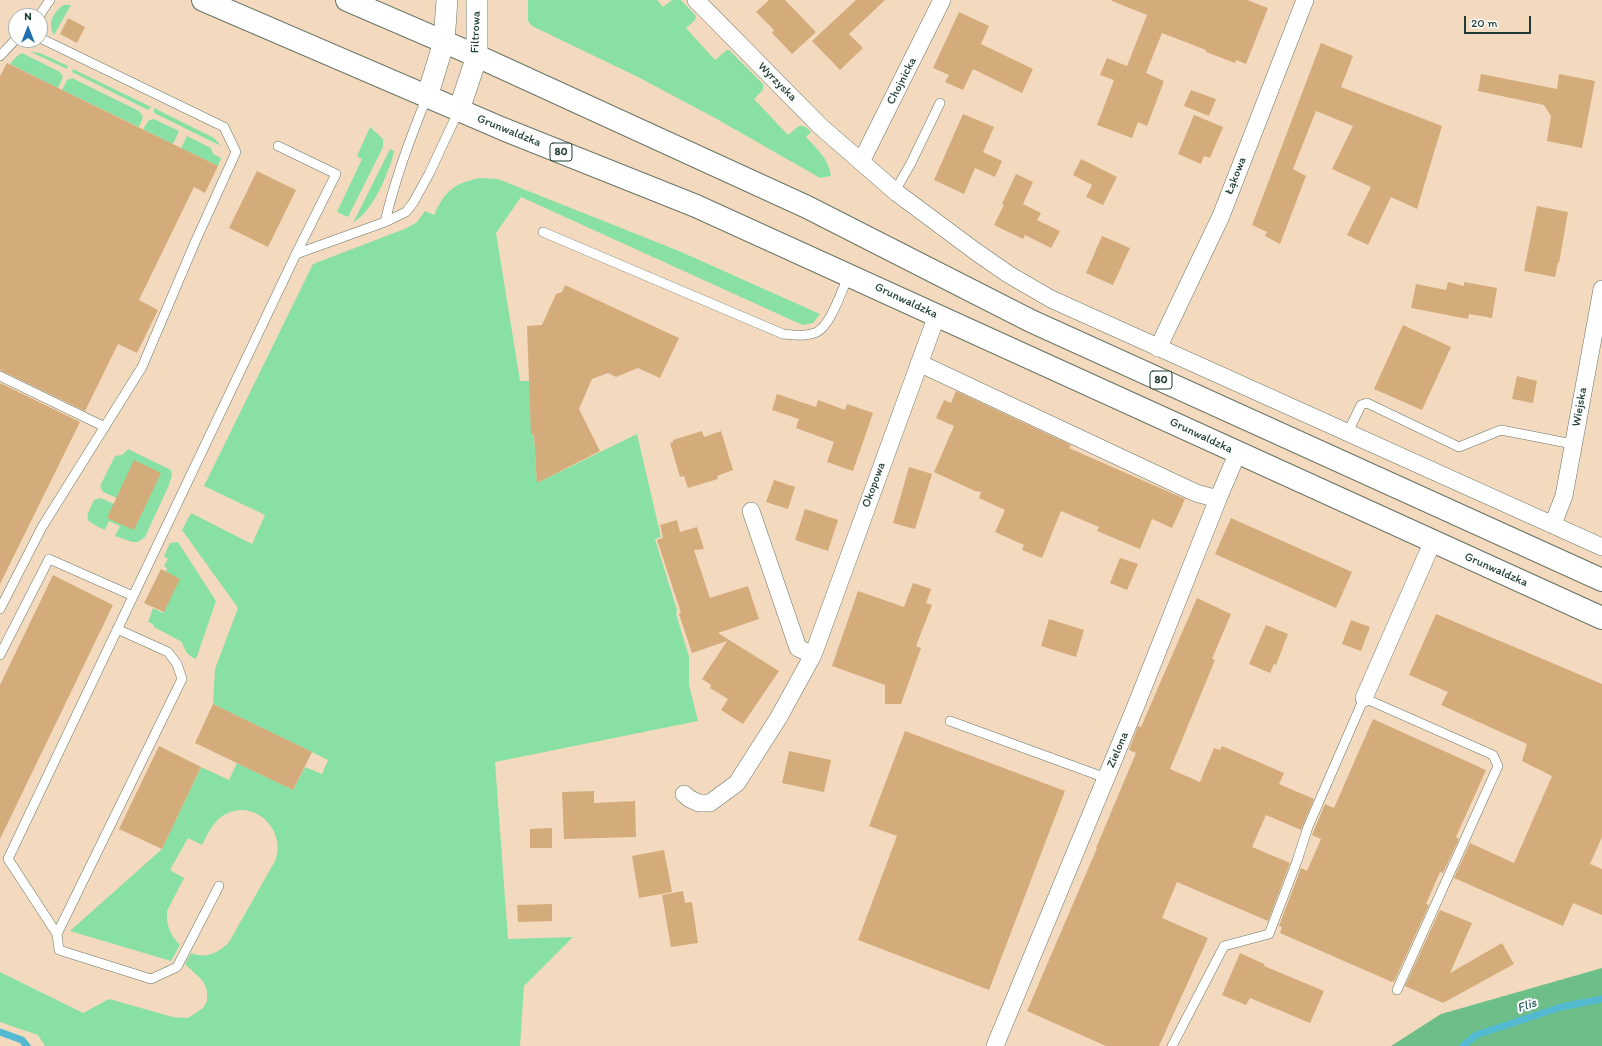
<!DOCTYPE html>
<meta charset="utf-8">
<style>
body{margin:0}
#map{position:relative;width:1602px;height:1046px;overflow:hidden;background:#f3dabe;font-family:Itim,sans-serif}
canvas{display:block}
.north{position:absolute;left:8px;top:8px;width:40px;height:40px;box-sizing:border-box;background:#fff;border:1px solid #a5b1ae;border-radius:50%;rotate:0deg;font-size:11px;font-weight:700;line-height:16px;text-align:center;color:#1f3d34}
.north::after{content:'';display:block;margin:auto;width:14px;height:18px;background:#1f6fb2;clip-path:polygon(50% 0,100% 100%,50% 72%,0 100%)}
.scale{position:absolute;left:1464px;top:16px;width:67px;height:18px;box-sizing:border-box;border:2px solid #1f3d34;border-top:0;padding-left:5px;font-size:12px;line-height:14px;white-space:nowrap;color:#1f3d34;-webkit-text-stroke:3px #fff;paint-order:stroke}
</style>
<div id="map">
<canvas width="1602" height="1046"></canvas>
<div class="north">N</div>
<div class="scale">20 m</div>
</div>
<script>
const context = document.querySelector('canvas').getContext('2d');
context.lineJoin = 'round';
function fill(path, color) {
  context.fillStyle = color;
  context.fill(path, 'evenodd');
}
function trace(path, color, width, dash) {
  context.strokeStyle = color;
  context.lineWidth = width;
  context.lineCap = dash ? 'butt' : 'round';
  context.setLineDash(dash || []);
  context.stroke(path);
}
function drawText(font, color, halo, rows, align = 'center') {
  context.font = font + ' Itim,sans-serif';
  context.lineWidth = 4;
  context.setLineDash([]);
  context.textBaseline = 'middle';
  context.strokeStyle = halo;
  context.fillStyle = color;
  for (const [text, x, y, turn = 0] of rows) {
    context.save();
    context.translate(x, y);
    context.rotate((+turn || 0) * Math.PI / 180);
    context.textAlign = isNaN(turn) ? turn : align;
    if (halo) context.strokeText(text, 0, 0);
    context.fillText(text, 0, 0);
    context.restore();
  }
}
fill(new Path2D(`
 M 528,0 L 657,0 L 663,7 L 672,0 L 681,0 L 696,16 L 695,20 L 686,28 L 715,60 L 727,50 L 729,50 L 763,84 L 763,90 L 754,99 L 788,135 L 799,126 C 804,125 807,128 811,132 L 806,137 C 817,149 829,159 831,176 L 820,178 L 715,118 L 638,77 L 532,26 L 528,21 Z
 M 64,5 L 71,5 L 54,35 C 47,23 53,12 64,5 Z
 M 31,52 L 40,53 L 68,66 L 67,69 Z
 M 22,53 L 60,72 L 63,77 L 58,88 L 10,64 L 16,57 Z
 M 73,69 L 151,107 L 148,110 L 72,72 Z
 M 72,78 L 139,111 L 143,117 L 139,127 L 62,90 L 67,80 Z
 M 154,108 L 214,138 L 221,146 L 154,113 Z
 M 154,119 L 179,131 L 173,144 L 143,129 L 149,120 Z
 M 370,127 L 383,139 L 383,147 L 348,217 L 337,212 L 362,159 L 357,156 Z
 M 187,136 L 211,148 L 213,154 L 221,158 L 218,166 L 181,148 Z
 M 390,149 L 394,151 L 393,156 C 386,179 373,210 353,223 Z
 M 480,178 L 498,179 L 679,251 L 820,314 L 813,323 L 803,325 L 798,323 L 521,197 L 496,233 L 520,381 L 530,381 L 531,435 L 534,434 L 537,483 L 637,434 L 661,537 L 655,539 L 677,610 L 676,614 L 689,657 L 689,685 L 698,721 L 495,762 L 508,939 L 573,937 L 524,986 L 520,1046 L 45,1046 L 38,1035 L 0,1022 L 0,972 L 83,1013 L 109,999 L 173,1017 L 188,1018 L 203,1008 L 207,1001 L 207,991 L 203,981 L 185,964 L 191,953 C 205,959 219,953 229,942 L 275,861 C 288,829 251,795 221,817 C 212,824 207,835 202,845 L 188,838 L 170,870 L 184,878 L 167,911 C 166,925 170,935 180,945 L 171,961 L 70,931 L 162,849 L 201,767 L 229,780 L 237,763 L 293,790 L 305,767 L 322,774 L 328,760 L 213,704 L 215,669 L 238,608 L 182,530 L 191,513 L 252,544 L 265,515 L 204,486 L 313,264 L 407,228 L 417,222 L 425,211 L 434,215 C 445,190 455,183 480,178 Z
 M 128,449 L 171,470 L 172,475 L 169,485 L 145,537 L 138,542 L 132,542 L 115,536 L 120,526 L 109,521 L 105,530 C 84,520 84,521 94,500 L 101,498 L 114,504 L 117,498 L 103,492 L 100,486 L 115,456 L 122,455 Z
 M 178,542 L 216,601 L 196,659 C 188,656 184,650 182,642 L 154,627 L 153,624 L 148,622 L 153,608 L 163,613 L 179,579 L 166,572 L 167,568 L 164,566 L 168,559 L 164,556 L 170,543 Z`), '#89e0a4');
fill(new Path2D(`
 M 1602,968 L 1602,1046 L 1391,1046 L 1441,1014 Z`), '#6ebe8a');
trace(new Path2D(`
 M 0,1032 L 22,1040 L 27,1046
 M 1463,1046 L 1476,1035 L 1561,1007 L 1602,999`), '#53bad1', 7);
fill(new Path2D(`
 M 769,0 L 785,0 L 816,32 L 792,54 L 772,33 L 774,30 L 756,12 Z
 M 856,0 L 885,0 L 849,34 L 863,48 L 840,70 L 812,41 Z
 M 1112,0 L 1247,0 L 1268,8 L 1246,64 L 1236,60 L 1235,63 L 1206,52 L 1206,50 L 1162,33 L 1146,73 L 1164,81 L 1147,126 L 1138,122 L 1132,138 L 1097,125 L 1114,80 L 1100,75 L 1107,58 L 1127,66 L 1147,15 L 1112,1 Z
 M 959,12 L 989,26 L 981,44 L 1033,69 L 1022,93 L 973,69 L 963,90 L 945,82 L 949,75 L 933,68 Z
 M 68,18 L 85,27 L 77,43 L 60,34 Z
 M 1321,43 L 1353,56 L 1341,87 L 1442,126 L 1417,209 L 1391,197 L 1368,245 L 1347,235 L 1371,187 L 1332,169 L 1353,126 L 1316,111 L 1293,169 L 1306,176 L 1280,244 L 1265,236 L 1267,232 L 1252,225 Z
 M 7,63 L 218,166 L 205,193 L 194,187 L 139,300 L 158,310 L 137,353 L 118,344 L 85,411 L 0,370 L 0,76 Z
 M 1481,74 L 1557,89 L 1559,74 L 1595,81 L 1582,148 L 1547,141 L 1551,116 L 1544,105 L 1478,91 Z
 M 1191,90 L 1216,99 L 1209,116 L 1184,106 Z
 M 963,114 L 994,127 L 983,152 L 1002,161 L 995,177 L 975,168 L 964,194 L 934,180 Z
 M 1194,115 L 1223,127 L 1210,158 L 1204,156 L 1201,164 L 1178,154 Z
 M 1081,159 L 1117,177 L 1103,205 L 1086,197 L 1092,185 L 1073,175 Z
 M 257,171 L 296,190 L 268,247 L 229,228 Z
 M 1016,174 L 1033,182 L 1023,204 L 1041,213 L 1037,220 L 1060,231 L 1051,248 L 1025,235 L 1023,239 L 994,225 L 1004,205 L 1002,204 Z
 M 1537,206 L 1568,212 L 1559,263 L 1558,262 L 1555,277 L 1524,271 Z
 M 1102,236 L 1130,248 L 1113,285 L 1086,273 Z
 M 1448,282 L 1464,286 L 1464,282 L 1497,288 L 1492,318 L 1469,314 L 1468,319 L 1411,308 L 1416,284 L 1446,290 Z
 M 565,285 L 679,338 L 660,378 L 638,368 L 616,377 L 608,373 L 592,379 L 579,409 L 600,451 L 537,483 L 534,434 L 531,435 L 527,326 L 542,325 L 556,294 L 562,292 Z
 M 1403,325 L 1451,347 L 1422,410 L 1374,389 Z
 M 1517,376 L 1537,381 L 1533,403 L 1512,399 Z
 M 0,383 L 80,422 L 0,584 Z
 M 956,391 L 1071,445 L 1069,448 L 1185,499 L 1172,528 L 1152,519 L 1140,549 L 1097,531 L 1099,527 L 1061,511 L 1042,558 L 1022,550 L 1024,545 L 995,532 L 1005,510 L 979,498 L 981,492 L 975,491 L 934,472 L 954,426 L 936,418 L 944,400 L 951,403 Z
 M 777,394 L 816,407 L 818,400 L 845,410 L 847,404 L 873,413 L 853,471 L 827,462 L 834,442 L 796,428 L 799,419 L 772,410 Z
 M 702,431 L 704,437 L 721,431 L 733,470 L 717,476 L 718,479 L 688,488 L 684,476 L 680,477 L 670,443 L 673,442 L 673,440 Z
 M 134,460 L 161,473 L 134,530 L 107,518 Z
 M 909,467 L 932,474 L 915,529 L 893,523 Z
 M 774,480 L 795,487 L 788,509 L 766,502 Z
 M 805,509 L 838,520 L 828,551 L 795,540 Z
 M 1231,518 L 1352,572 L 1336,608 L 1215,554 Z
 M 677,520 L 680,532 L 697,527 L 704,549 L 694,550 L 710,598 L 748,586 L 759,619 L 718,633 L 779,671 L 743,724 L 721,710 L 728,699 L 710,688 L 711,685 L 702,679 L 727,641 L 692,653 L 679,614 L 681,613 L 657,540 L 663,538 L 660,525 Z
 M 1120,558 L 1138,564 L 1127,590 L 1110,583 Z
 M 161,569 L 180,579 L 164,612 L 144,603 Z
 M 53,575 L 113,605 L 0,839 L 0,685 Z
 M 913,583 L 931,589 L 926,603 L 932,605 L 916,646 L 921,648 L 901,704 L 885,704 L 885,685 L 832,666 L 858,591 L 904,607 Z
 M 1197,598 L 1231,614 L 1212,659 L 1215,660 L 1170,769 L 1200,782 L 1214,748 L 1220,750 L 1222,746 L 1284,773 L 1279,784 L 1314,799 L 1301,830 L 1266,815 L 1252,847 L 1290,863 L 1268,921 L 1177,882 L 1162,918 L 1208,938 L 1159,1046 L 1106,1046 L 1027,1011 L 1097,848 L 1096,848 L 1136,753 L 1129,750 L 1138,726 L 1141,727 Z
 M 1436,614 L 1602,684 L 1602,837 L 1590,864 L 1602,869 L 1602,915 L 1573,903 L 1563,926 L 1454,878 L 1470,843 L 1514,863 L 1552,776 L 1522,761 L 1527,744 L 1441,705 L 1448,692 L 1409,675 Z
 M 1049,619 L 1084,630 L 1076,657 L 1041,646 Z
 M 1351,620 L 1370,627 L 1361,651 L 1342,644 Z
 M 1266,625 L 1288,634 L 1276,665 L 1274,664 L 1270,673 L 1249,664 Z
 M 213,704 L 312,752 L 293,790 L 195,743 Z
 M 1373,719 L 1486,770 L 1456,837 L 1459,839 L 1443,873 L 1440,872 L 1426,904 L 1429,905 L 1394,982 L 1392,981 L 1392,982 L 1280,933 L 1282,927 L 1279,926 L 1301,868 L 1307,871 L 1321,839 L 1312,835 L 1325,804 L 1334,808 Z
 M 905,731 L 1065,791 L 989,990 L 858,940 L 897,836 L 869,826 Z
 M 159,746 L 201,767 L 162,849 L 119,829 Z
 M 789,751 L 831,760 L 824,792 L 782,783 Z
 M 594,791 L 594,803 L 635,801 L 636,837 L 564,839 L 562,792 Z
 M 552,828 L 552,848 L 530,848 L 530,829 Z
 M 664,850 L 672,892 L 639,898 L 632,856 Z
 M 683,891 L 685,903 L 692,902 L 698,943 L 671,947 L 662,895 Z
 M 552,904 L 552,921 L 518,922 L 517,905 Z
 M 1440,910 L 1472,923 L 1450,973 L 1502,943 L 1514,964 L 1443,1003 L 1405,986 Z
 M 1240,953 L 1264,964 L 1264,966 L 1324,991 L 1310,1023 L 1250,998 L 1246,1005 L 1222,995 Z`), '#d4ac7b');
const service = new Path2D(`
 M 39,16 L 50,0
 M 0,56 L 16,39
 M 895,191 L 911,163 L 940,103
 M 385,222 C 395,179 410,138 427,97
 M 543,232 L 783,334 C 794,335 806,337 817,332 C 831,325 842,289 849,275
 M 296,254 L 385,222 L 406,212 L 413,203 L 429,174 L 459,110
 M 0,376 L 105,427
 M 1348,432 L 1361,405 L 1367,403 L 1459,447 L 1501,430 L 1573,444
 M 0,609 L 42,527 L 142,367 L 196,240 L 236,152 L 224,127 L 40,38
 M 117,629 L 168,652 L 177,664 L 182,679 L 57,934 L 59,950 L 151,979 L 177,967 L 219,886
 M 0,655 L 49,559 L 133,596
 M 950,721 L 1106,778
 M 57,934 L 8,859 L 296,254 L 336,174 L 278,146
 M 1172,1046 L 1224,946 L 1269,934 L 1297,861 L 1308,827 L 1364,698 L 1493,755 L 1498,766 L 1397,990`);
const minor = new Path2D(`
 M 696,0 L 820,126 L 897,193 L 975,251 L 1008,274 L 1051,299 L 1602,547
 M 861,162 L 942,0
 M 1158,348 L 1221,216 L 1305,0
 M 919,363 L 1196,493 L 1218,499
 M 751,511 L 798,648 L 813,655
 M 1553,524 L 1564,496 L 1602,289
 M 1364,698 L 1433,541
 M 684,794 L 690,799 L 699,803 L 710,803 L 737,783 L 779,717 L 813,655 L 937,315
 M 995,1046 L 1135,708 L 1218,499 L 1238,452`);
const tertiary = new Path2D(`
 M 427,97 L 444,42 L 447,0
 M 459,110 L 477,56 L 477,0`);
const primary = new Path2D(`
 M 203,0 L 503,129 L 696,206 L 1602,618
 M 347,0 L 477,56 L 724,169 L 807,207 L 1031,321 L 1602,580`);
trace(service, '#697464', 10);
trace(minor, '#697464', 18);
trace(tertiary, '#697464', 22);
trace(primary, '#697464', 24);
trace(service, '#fff', 9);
trace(minor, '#fff', 17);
trace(tertiary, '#fff', 21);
trace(primary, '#fff', 22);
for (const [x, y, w] of [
 [561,152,22],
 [1161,380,22]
]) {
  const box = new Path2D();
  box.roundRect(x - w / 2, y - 9, w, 18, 3);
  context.fillStyle = '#fff';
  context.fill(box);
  trace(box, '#1f3d34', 1);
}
drawText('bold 11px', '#1f3d34', null, [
 ["80",561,152],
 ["80",1161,380]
]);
drawText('12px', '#1f3d34', '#fff', [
 ["Filtrowa",476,32,-88],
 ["Chojnicka",902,81,-63],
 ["Wyrzyska",777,82,45],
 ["Grunwaldzka",509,131,22],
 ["Łąkowa",1236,176,-69],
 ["Grunwaldzka",906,301,25],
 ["Wiejska",1580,407,-80],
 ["Grunwaldzka",1201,436,25],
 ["Okopowa",874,485,-70],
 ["Grunwaldzka",1496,570,24],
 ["Zielona",1118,750,-67]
]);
drawText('italic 13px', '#2f6263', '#fff', [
 ["Flis",1527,1006,-19]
]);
</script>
